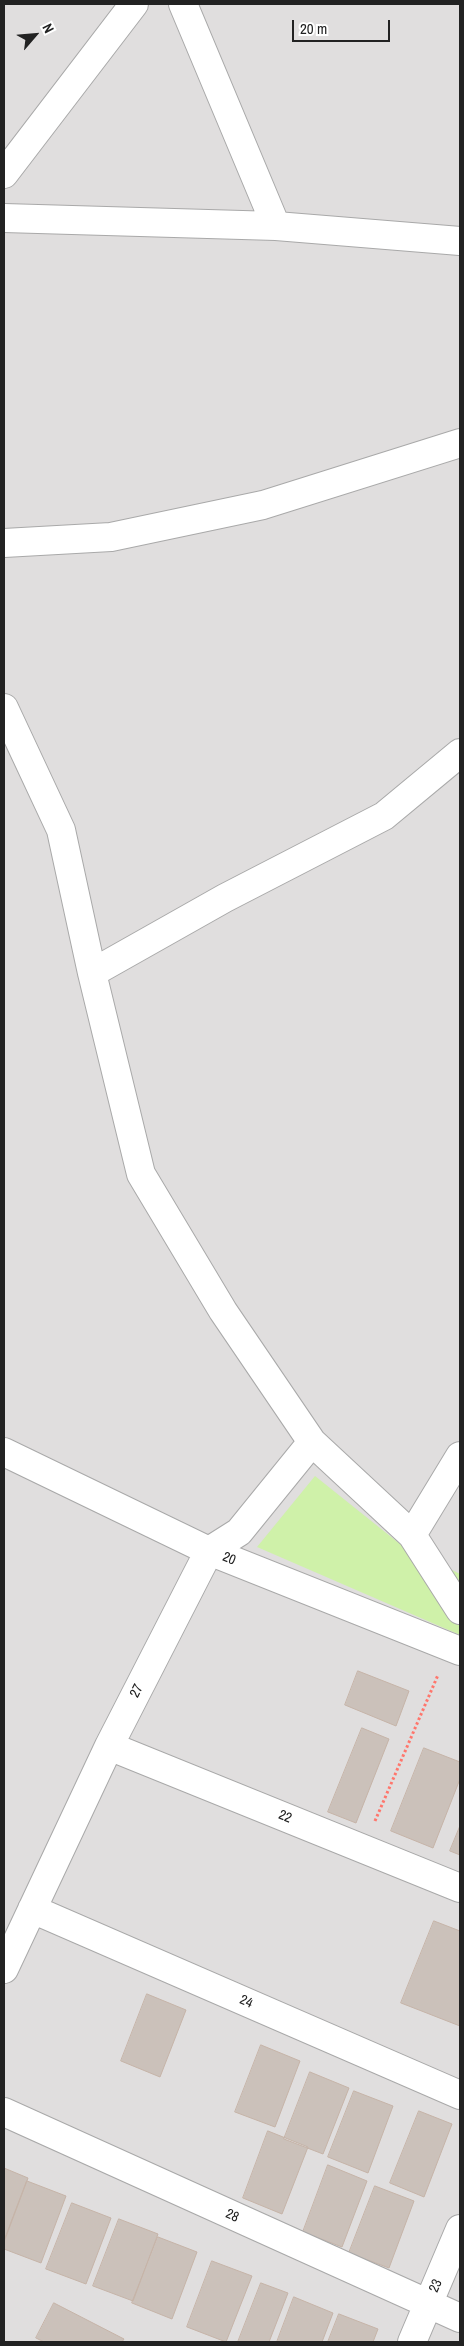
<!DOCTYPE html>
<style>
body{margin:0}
#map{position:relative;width:464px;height:2346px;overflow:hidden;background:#f3eee7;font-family:"Archivo Narrow",sans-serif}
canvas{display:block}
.frame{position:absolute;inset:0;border:5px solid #222;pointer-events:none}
.north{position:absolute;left:10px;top:10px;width:50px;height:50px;-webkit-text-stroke:4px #fff;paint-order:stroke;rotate:63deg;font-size:14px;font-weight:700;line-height:20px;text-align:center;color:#222}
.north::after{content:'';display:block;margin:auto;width:18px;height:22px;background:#222;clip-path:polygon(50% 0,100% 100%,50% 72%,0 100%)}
.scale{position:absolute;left:292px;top:20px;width:98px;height:22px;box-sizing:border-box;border:2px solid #222;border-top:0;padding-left:6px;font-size:15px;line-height:18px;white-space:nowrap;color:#222;-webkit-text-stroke:4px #fff;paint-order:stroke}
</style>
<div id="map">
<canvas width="464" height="2346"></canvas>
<div class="frame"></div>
<div class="north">N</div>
<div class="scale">20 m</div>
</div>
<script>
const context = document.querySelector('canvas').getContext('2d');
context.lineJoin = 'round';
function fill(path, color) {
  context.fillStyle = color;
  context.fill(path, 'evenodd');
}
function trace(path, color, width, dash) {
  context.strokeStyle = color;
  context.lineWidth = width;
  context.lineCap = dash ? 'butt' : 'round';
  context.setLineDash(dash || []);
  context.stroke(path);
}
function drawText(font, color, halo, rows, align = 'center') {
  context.font = font + ' "Archivo Narrow",sans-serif';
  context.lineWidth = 4.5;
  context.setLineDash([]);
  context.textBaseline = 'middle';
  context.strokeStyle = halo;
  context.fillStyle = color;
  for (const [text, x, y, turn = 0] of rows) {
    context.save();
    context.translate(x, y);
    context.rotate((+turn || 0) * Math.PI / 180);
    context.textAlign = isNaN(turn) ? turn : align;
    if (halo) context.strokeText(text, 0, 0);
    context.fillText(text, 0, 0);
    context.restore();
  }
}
fill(new Path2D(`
 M 4,4 L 460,4 L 460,2342 L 4,2342 Z`), '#e0dede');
fill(new Path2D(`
 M 315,1476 L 400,1544 L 460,1574 L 460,1635 L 257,1547 Z`), '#cff1a9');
const building = new Path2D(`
 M 358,1671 L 409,1691 L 396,1726 L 345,1705 Z
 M 362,1728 L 389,1739 L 356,1823 L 328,1812 Z
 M 424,1748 L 460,1762 L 460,1779 L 433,1848 L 391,1831 Z
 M 460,1826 L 460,1855 L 450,1851 Z
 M 434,1921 L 460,1931 L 460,2026 L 401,2003 Z
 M 147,1994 L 186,2010 L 160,2077 L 121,2061 Z
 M 261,2045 L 300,2061 L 275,2127 L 235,2112 Z
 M 310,2072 L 349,2088 L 323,2154 L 284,2139 Z
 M 354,2091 L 393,2106 L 368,2173 L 328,2157 Z
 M 419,2111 L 452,2124 L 424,2197 L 390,2183 Z
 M 268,2131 L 308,2147 L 282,2214 L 243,2198 Z
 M 328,2165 L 367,2181 L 342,2247 L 303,2232 Z
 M 4,2168 L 28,2178 L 4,2242 Z
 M 27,2181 L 66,2196 L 41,2263 L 4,2249 L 4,2241 Z
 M 375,2186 L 414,2201 L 389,2268 L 349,2253 Z
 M 72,2203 L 111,2218 L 86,2284 L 46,2269 Z
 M 119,2219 L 158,2234 L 133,2301 L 93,2286 Z
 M 158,2237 L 197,2252 L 172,2319 L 132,2303 Z
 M 212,2261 L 252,2276 L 226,2342 L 187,2327 Z
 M 261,2283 L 288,2293 L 269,2342 L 238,2342 Z
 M 294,2297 L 333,2313 L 322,2342 L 277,2342 Z
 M 54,2303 L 124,2339 L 122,2342 L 44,2342 L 36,2338 Z
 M 339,2314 L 378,2329 L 373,2342 L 328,2342 Z`);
fill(building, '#cbc1ba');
trace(building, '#c6b4a8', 1);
const minor = new Path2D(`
 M 183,4 L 276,226
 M 4,174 L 134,4
 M 4,218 L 276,226 L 460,241
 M 4,543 L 111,537 L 263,505 L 460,443
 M 4,708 L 61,830 L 92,973 L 141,1174 L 223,1311 L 312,1442 L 412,1535 L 460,1610
 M 92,973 L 225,898 L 384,816 L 460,753
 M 4,1452 L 209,1551 L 460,1651
 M 412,1535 L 460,1456
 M 109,1746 L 460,1888
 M 32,1909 L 460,2095
 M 4,1969 L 109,1746 L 209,1551 L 239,1532 L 312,1442
 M 4,2112 L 460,2318
 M 412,2342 L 460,2229`);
trace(minor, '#a9a9a9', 30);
trace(new Path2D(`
 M 375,1821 L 438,1675`), '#ff766c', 3, [2.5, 2.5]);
trace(minor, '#fff', 28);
drawText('14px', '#222', '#fff', [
 ["20",229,1559,22],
 ["27",137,1691,-63],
 ["22",285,1817,22],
 ["24",246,2002,24],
 ["28",232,2216,24],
 ["23",436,2286,-67]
]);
</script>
